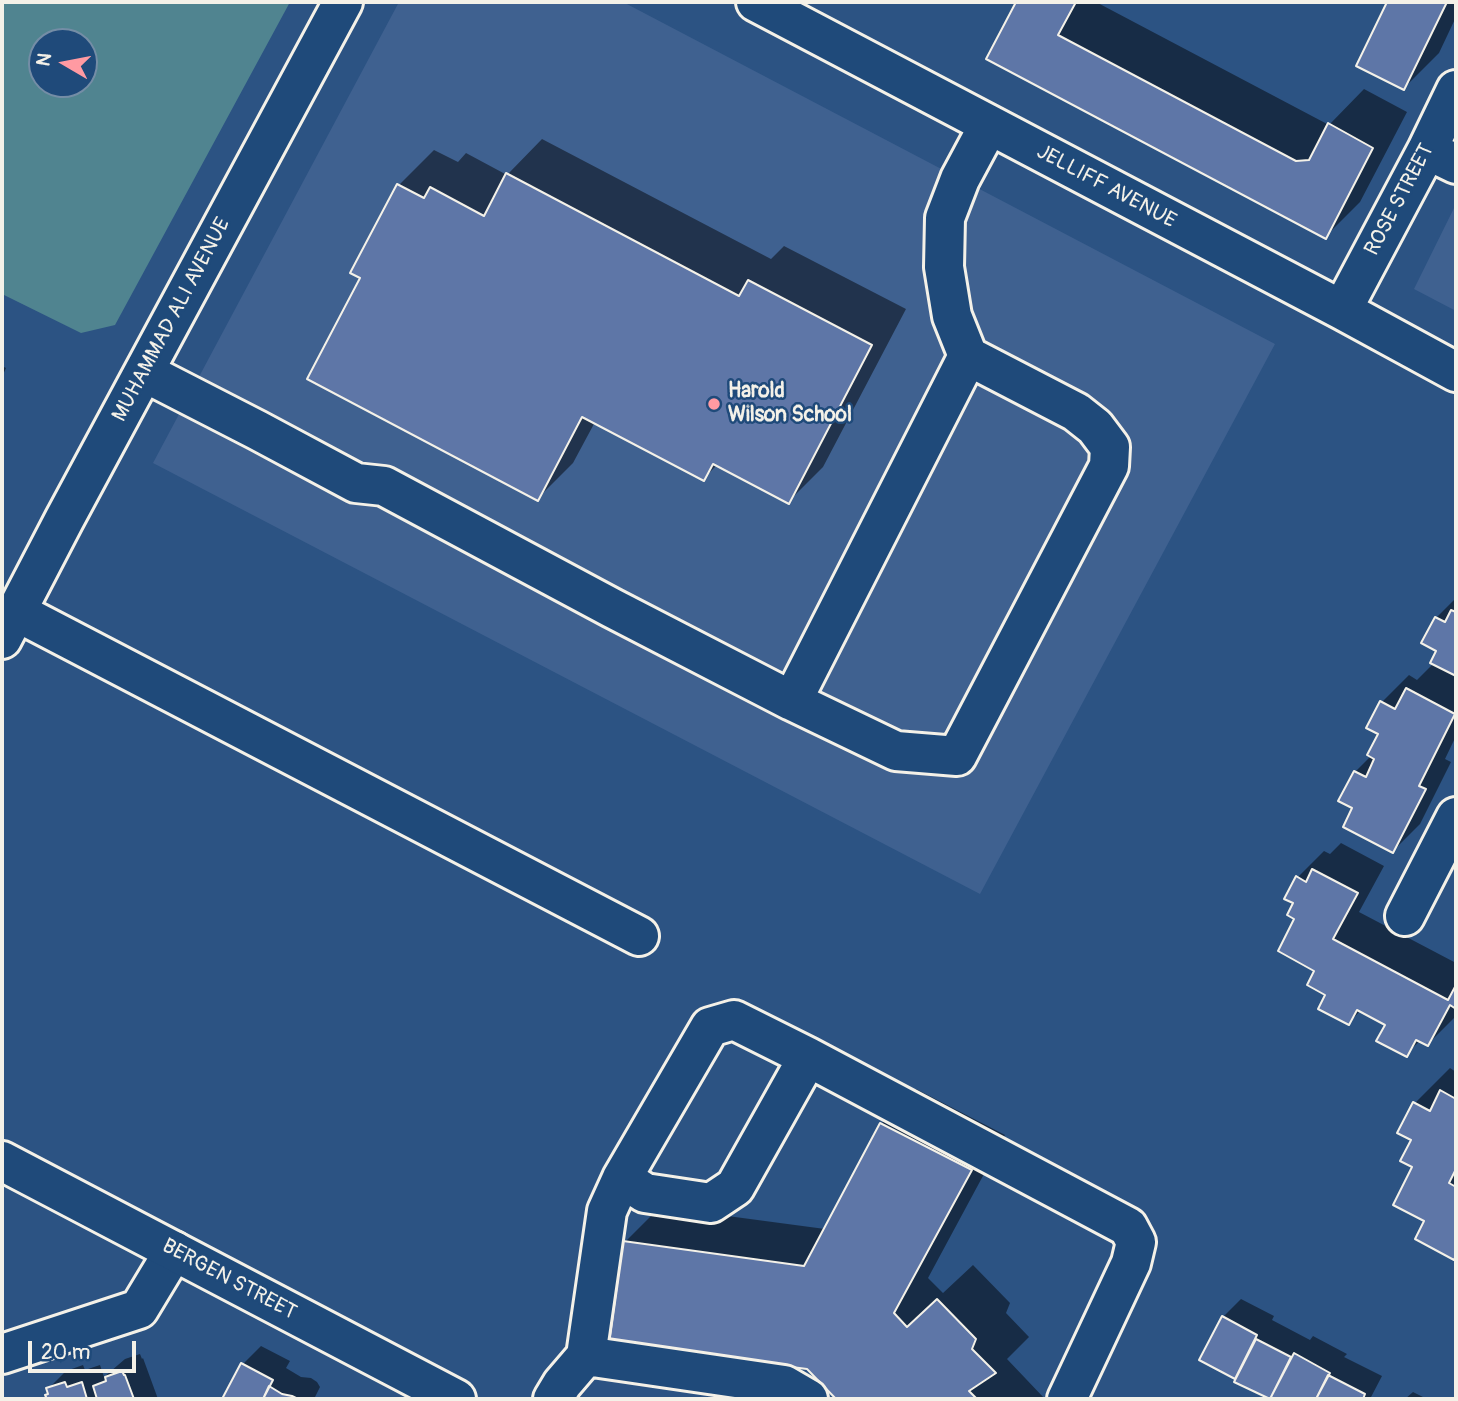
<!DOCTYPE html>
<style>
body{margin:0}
#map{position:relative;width:1458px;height:1401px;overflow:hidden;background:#2c5383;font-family:Pangolin,sans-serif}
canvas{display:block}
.frame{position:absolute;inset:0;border:4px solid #f4f1e8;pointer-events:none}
.north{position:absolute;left:28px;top:28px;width:70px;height:70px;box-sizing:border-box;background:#1f4a7a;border:2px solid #748da6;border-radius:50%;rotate:280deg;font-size:19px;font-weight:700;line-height:28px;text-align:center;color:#f4f1e8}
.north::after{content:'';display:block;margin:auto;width:24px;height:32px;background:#ff9aa2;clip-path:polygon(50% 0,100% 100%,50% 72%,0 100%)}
.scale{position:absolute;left:28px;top:1341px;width:108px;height:32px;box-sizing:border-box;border:4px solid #f4f1e8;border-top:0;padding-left:9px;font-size:21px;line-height:24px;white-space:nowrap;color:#f4f1e8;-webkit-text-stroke:5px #1f4a7a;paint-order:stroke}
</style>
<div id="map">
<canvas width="1458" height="1401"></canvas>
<div class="frame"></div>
<div class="north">N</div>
<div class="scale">20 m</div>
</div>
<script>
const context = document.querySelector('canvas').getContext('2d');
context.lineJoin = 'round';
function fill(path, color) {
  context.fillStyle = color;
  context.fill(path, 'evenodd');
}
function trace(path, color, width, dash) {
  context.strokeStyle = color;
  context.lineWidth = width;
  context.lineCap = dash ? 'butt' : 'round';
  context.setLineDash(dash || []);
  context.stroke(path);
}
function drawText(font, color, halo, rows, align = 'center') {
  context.font = font + ' Pangolin,sans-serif';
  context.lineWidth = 5;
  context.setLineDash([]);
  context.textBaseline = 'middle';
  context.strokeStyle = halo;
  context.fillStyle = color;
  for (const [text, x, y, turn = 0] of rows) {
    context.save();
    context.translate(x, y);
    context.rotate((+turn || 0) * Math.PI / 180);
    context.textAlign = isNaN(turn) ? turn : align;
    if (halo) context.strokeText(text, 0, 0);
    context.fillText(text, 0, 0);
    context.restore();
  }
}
fill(new Path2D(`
 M 399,2 L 623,2 L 1275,344 L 980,894 L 153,463 Z
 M 1456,204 L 1456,311 L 1414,289 Z`), '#3f6190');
fill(new Path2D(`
 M 2,2 L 290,2 L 115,325 L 81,333 L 2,294 ZM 42,42 L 84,42 L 84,84 L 42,84 Z`), '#508490');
fill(new Path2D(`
 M 1018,2 L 1096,2 L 1329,125 L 1364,89 L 1407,112 L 1360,202 L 1325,237 L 988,59 Z
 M 1389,2 L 1456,2 L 1456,17 L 1439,53 L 1404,88 L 1358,65 Z
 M 542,139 L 771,259 L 784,246 L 906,309 L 823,467 L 788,502 L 717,465 L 703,479 L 595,422 L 573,463 L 537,499 L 362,277 L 353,272 L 399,185 L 434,150 L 458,162 L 466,153 L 507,175 Z
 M 2,366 L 6,368 L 2,377 Z
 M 1456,598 L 1456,736 L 1445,759 L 1451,762 L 1420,824 L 1393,851 L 1355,807 L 1355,772 L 1371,756 L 1380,733 L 1382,702 L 1409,675 L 1417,680 L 1434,663 L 1438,650 L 1436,618 Z
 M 1341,843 L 1384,866 L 1359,912 L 1456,963 L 1456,1014 L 1455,1017 L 1428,1044 L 1421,1040 L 1406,1054 L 1388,1024 L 1361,1010 L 1349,1023 L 1328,994 L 1297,918 L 1297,878 L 1324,851 L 1330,854 Z
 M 1450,1068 L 1456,1072 L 1456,1255 L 1454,1258 L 1426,1220 L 1414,1166 L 1413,1140 L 1415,1103 Z
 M 916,1089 L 1005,1135 L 928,1278 L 943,1293 L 973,1265 L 1010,1303 L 1006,1313 L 1029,1337 L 1007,1359 L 1045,1399 L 838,1399 L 808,1367 L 625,1242 L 660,1207 L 825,1229 L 881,1124 Z
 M 1241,1299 L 1274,1316 L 1272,1320 L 1310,1340 L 1313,1336 L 1347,1354 L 1344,1357 L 1382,1376 L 1370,1399 L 1278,1399 L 1202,1359 L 1223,1317 Z
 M 261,1346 L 290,1361 L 286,1368 L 301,1377 L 311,1378 L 317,1382 L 320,1387 L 314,1399 L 224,1399 L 243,1364 Z
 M 140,1354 L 142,1359 L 143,1358 L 158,1399 L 49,1399 L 47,1395 L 50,1393 L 48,1389 L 66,1371 L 83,1365 L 85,1370 L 100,1365 L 104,1377 L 125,1359 Z
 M 1413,1392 L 1427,1399 L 1405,1399 Z`), '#0007');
const building = new Path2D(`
 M 1016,2 L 1076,2 L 1058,35 L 1296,161 L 1309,160 L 1328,123 L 1373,148 L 1326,239 L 986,59 Z
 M 1387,2 L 1447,2 L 1404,90 L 1356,66 Z
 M 506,173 L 739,296 L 748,280 L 872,345 L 789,504 L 713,464 L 704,481 L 582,417 L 538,501 L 307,379 L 360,278 L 350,273 L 397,184 L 424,198 L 430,187 L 484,216 Z
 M 1451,610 L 1456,612 L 1456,611 L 1456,676 L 1430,663 L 1436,651 L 1421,643 L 1435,617 L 1445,622 Z
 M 1406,688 L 1455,714 L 1419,786 L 1426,789 L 1393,853 L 1343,827 L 1352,808 L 1338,801 L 1354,771 L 1366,777 L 1374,759 L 1367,755 L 1378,734 L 1366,728 L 1380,701 L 1395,709 Z
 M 1312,869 L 1358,893 L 1333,939 L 1448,1000 L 1456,985 L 1456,1009 L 1450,1005 L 1428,1046 L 1416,1040 L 1407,1057 L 1376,1041 L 1385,1025 L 1357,1010 L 1349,1025 L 1318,1009 L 1325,995 L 1307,985 L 1314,971 L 1278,951 L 1294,919 L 1287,915 L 1293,903 L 1284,899 L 1296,876 L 1306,882 Z
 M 1440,1090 L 1456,1099 L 1456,1169 L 1449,1183 L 1456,1187 L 1456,1256 L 1454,1260 L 1415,1239 L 1424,1221 L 1393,1205 L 1412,1167 L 1400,1161 L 1411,1140 L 1397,1133 L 1413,1102 L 1430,1111 Z
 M 880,1123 L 972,1170 L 894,1313 L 907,1327 L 937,1299 L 976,1339 L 972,1349 L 996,1373 L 969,1391 L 977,1399 L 836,1399 L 807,1369 L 609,1343 L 623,1241 L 804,1266 Z
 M 1222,1316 L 1257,1335 L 1235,1379 L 1199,1360 Z
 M 1256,1339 L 1291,1357 L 1270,1399 L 1234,1382 Z
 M 1294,1353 L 1330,1373 L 1316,1399 L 1274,1399 L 1271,1397 Z
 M 241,1363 L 273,1380 L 263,1399 L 222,1399 Z
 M 122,1371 L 124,1375 L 125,1375 L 134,1399 L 97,1399 L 93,1386 L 106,1381 L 105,1377 Z
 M 1328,1375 L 1365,1394 L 1363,1399 L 1316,1399 Z
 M 65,1382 L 67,1387 L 82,1382 L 87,1399 L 47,1399 L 45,1395 L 48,1394 L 46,1388 Z
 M 269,1386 L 282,1394 L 292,1396 L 298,1399 L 263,1399 Z`);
fill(building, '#5e76a7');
trace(building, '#f4f1e8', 2);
const minor = new Path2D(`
 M 756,2 L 1342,310 L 1456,372
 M 1427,150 L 1456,164
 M 1342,310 L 1427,150 L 1456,90
 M 144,372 L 257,430 L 356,483 L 384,486 L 612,608 L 792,701 L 896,751 L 957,756 L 1109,466 L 1110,447 L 1095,427 L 1076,412 L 968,356 L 952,316 L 944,267 L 945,218 L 960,179 L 989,125
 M 17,612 L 639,936
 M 2,639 L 64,520 L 343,2
 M 792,701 L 968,356
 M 1405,916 L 1456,817
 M 622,1178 L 645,1193 L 711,1203 L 735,1187 L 808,1057
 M 2,1354 L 139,1309 L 174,1251
 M 586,1356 L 784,1385 L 808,1399
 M 553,1399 L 562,1384 L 586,1356 L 607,1211 L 622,1178 L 710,1027 L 734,1020 L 808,1057 L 1128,1227 L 1136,1242 L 1131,1263 L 1067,1399`);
const major = new Path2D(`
 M 2,1161 L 456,1399`);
trace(minor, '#f4f1e8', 44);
trace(major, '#f4f1e8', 44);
trace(minor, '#1f4a7a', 38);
trace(major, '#1f4a7a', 38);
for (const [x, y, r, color] of [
 [714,404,7,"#ff9aa2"]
]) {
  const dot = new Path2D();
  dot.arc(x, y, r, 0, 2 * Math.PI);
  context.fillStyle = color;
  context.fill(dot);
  trace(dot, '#1f4a7a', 2.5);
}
drawText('21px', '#f4f1e8', '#1f4a7a', [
 ["JELLIFF AVENUE",1106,187,28],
 ["ROSE STREET",1400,200,-62],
 ["MUHAMMAD ALI AVENUE",172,320,-62],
 ["BERGEN STREET",229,1280,28]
]);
drawText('bold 21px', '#f4f1e8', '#1f4a7a', [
 ["Harold",728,392],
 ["Wilson School",728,416]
], 'left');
</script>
